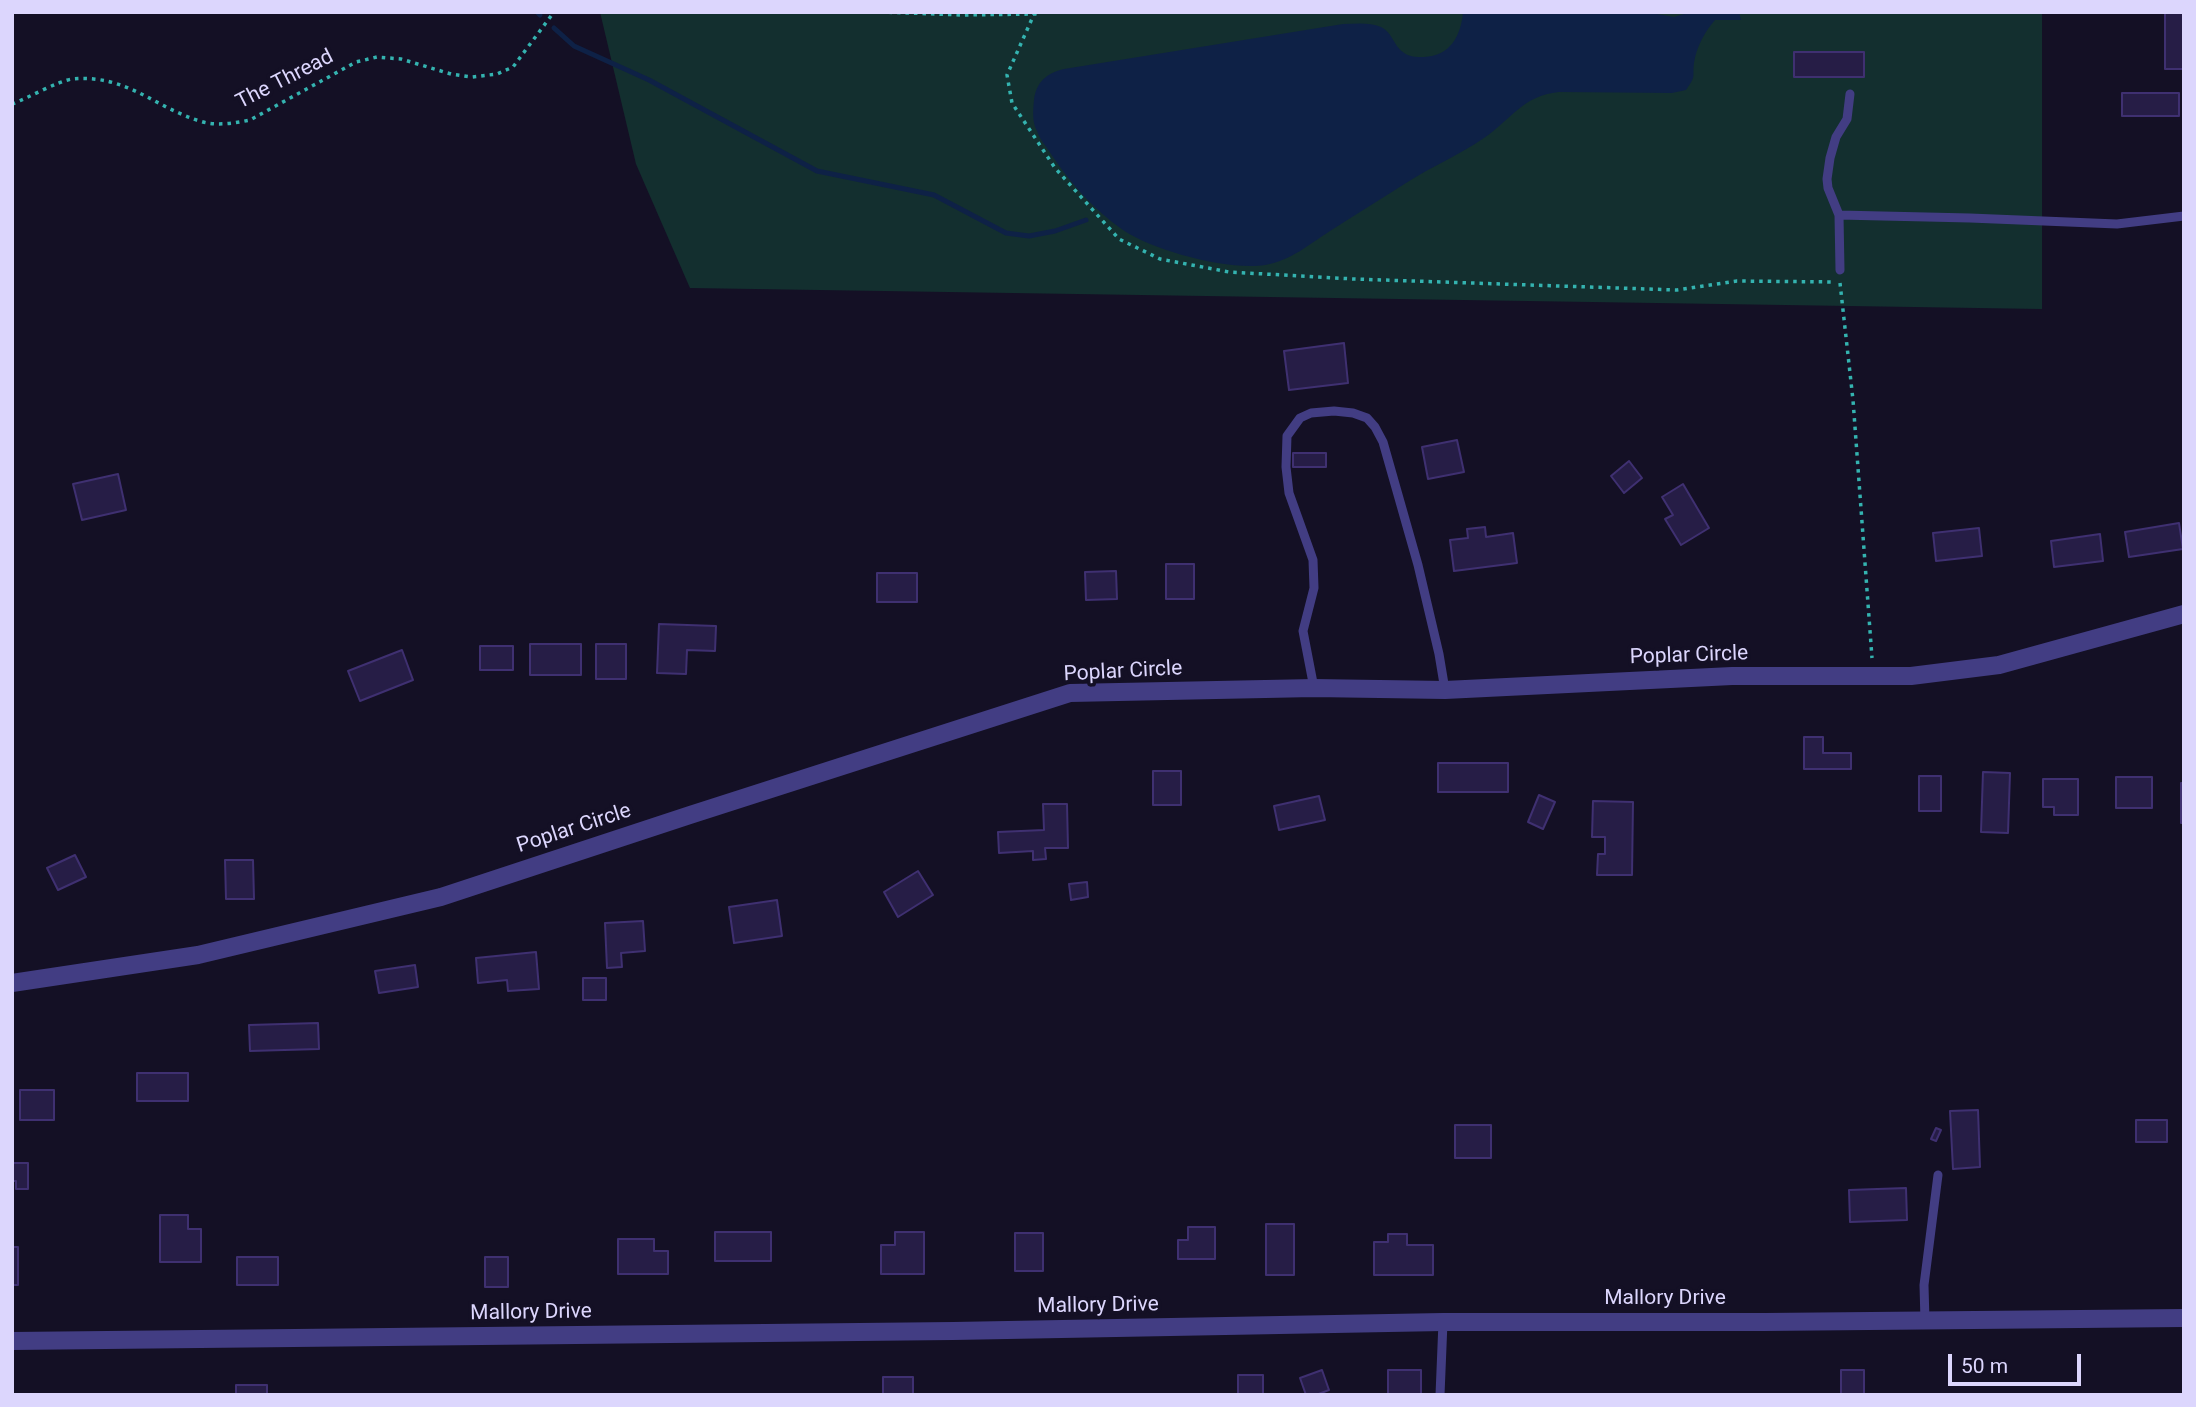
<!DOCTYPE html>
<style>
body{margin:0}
#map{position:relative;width:2196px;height:1407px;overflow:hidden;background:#141025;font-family:Roboto,sans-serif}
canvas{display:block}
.frame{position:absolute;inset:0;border:14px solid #dcd6fd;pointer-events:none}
.scale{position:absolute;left:1948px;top:1354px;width:133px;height:32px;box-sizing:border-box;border:4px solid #dcd6fd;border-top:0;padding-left:9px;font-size:21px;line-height:24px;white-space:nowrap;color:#dcd6fd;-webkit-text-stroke:5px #141025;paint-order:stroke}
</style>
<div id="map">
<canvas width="2196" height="1407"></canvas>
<div class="frame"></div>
<div class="scale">50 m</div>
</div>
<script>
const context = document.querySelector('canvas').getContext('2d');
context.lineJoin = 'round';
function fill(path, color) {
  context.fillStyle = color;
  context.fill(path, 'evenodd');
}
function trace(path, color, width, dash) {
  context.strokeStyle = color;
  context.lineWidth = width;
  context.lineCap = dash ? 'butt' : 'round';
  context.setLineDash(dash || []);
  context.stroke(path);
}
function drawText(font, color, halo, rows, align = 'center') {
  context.font = font + ' Roboto,sans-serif';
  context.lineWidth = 7;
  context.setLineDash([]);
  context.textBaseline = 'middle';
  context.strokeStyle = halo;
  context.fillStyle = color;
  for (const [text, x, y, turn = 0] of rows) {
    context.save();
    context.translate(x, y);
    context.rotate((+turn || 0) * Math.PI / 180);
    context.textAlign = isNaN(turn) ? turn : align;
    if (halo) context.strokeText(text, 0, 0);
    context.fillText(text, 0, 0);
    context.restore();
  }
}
fill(new Path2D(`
 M 600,12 L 2042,12 L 2042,309 L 690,288 L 636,164 Z`), '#132f2f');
fill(new Path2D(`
 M 1463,12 L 1645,12 L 1674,17 L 1691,12 L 1739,12 L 1741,20 L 1715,20 C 1705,31 1696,48 1694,63 C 1692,79 1697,74 1686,90 L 1672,93 L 1559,92 C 1522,96 1512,119 1484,138 C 1459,155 1431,167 1406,183 C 1381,199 1355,215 1330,231 C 1308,245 1292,260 1265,265 C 1229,271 1154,251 1123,230 C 1094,210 1070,183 1051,154 C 1046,146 1040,140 1037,131 C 1032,122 1033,111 1034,100 C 1036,82 1047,73 1064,69 L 1343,24 C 1356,24 1369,22 1381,27 C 1393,33 1393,45 1403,52 C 1409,57 1416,57 1424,57 C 1450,56 1461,36 1463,12 Z`), '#0e2146');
trace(new Path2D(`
 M 537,12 L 540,15
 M 554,28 L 574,46 L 649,80 L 817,171 L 934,195 L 1006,233 L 1029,236 L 1055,231 L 1086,220`), '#0e2146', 5);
const building = new Path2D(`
 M 2165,12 L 2184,12 L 2184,69 L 2165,69 Z
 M 1794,52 L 1864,52 L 1864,77 L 1794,77 Z
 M 2122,93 L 2179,93 L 2179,116 L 2122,116 Z
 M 1344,343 L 1348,383 L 1289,390 L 1284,351 Z
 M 1457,440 L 1464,472 L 1428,479 L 1422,447 Z
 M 1293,453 L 1326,453 L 1326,467 L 1293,467 Z
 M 1629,461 L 1642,478 L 1624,493 L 1611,476 Z
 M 118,474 L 126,510 L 82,520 L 73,484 Z
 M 1683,484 L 1709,528 L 1681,545 L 1665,519 L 1673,515 L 1662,497 Z
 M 2179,523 L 2183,549 L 2129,557 L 2125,532 Z
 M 1485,527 L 1486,537 L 1513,533 L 1517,563 L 1454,571 L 1450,540 L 1468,538 L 1467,529 Z
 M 1979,528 L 1982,556 L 1936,561 L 1933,533 Z
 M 2100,534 L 2103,561 L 2054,567 L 2051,541 Z
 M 1166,564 L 1194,564 L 1194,599 L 1166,599 Z
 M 1116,571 L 1117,599 L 1086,600 L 1085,572 Z
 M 877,573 L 917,573 L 917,602 L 877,602 Z
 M 659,624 L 716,626 L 715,651 L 687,650 L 686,674 L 657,673 Z
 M 530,644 L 581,644 L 581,675 L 530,675 Z
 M 596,644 L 626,644 L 626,679 L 596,679 Z
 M 480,646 L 513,646 L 513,670 L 480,670 Z
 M 402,650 L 413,680 L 360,701 L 348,671 Z
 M 1804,737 L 1823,737 L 1823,753 L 1851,753 L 1851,769 L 1804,769 Z
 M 1438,763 L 1508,763 L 1508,792 L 1438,792 Z
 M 1153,771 L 1181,771 L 1181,805 L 1153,805 Z
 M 1983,772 L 2010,773 L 2008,833 L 1981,832 Z
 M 1919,776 L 1941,776 L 1941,811 L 1919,811 Z
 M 2116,777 L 2152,777 L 2152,808 L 2116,808 Z
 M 2043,779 L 2078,779 L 2078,815 L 2054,815 L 2054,807 L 2043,807 Z
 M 2181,783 L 2184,783 L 2184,823 L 2181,823 Z
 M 1539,795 L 1555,802 L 1543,829 L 1528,822 Z
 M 1319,796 L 1325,820 L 1279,830 L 1274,806 Z
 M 1593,801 L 1633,802 L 1632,875 L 1597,875 L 1598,854 L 1605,854 L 1605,837 L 1592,837 Z
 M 1043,804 L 1067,804 L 1068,848 L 1045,848 L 1046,859 L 1033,860 L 1033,851 L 999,853 L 998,832 L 1044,830 Z
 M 75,855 L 86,877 L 58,890 L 47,868 Z
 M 225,860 L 253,860 L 254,899 L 226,899 Z
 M 918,871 L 933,895 L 898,917 L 884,892 Z
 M 1087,882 L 1088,897 L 1071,900 L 1069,884 Z
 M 777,900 L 782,936 L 734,943 L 729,907 Z
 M 643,921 L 645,951 L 621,953 L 622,967 L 607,968 L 605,923 Z
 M 536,952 L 539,989 L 508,991 L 507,980 L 478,983 L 476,958 Z
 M 415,965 L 418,987 L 379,993 L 375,971 Z
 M 583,978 L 606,978 L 606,1000 L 583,1000 Z
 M 318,1023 L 319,1049 L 250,1051 L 249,1025 Z
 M 137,1073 L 188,1073 L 188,1101 L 137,1101 Z
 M 20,1090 L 54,1090 L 54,1120 L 20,1120 Z
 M 1978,1110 L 1980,1167 L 1953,1169 L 1950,1111 Z
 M 2136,1120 L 2167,1120 L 2167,1142 L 2136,1142 Z
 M 1455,1125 L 1491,1125 L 1491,1158 L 1455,1158 Z
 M 1936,1128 L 1941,1130 L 1936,1141 L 1931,1139 Z
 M 12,1163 L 28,1163 L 28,1189 L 16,1189 L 16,1181 L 12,1181 Z
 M 1906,1188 L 1907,1220 L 1850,1222 L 1849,1190 Z
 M 160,1215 L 188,1215 L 188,1229 L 201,1229 L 201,1262 L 160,1262 Z
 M 1266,1224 L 1294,1224 L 1294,1275 L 1266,1275 Z
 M 1188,1227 L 1215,1227 L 1215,1259 L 1178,1259 L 1178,1240 L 1188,1240 Z
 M 715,1232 L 771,1232 L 771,1261 L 715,1261 Z
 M 895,1232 L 924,1232 L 924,1274 L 881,1274 L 881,1245 L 895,1245 Z
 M 1015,1233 L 1043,1233 L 1043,1271 L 1015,1271 Z
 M 1388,1234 L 1407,1234 L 1407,1245 L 1433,1245 L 1433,1275 L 1374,1275 L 1374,1242 L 1388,1242 Z
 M 618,1239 L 654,1239 L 654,1251 L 668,1251 L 668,1274 L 618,1274 Z
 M 12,1247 L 18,1247 L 18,1285 L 12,1285 Z
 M 237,1257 L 278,1257 L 278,1285 L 237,1285 Z
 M 485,1257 L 508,1257 L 508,1287 L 485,1287 Z
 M 1322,1370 L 1329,1390 L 1316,1395 L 1306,1395 L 1300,1378 Z
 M 1388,1370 L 1421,1370 L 1421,1395 L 1388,1395 Z
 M 1841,1370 L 1864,1370 L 1864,1395 L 1841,1395 Z
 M 1238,1375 L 1263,1375 L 1263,1395 L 1238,1395 Z
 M 883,1377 L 913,1377 L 913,1395 L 883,1395 Z
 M 236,1385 L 267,1385 L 267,1395 L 236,1395 Z`);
fill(building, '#261d46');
trace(building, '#3f3071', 2);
trace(new Path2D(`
 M 880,12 L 963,15 L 1035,14 L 1041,12
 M 1035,12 L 1007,75 L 1012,103 L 1055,168 L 1119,239 L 1160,259 L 1229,272 L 1354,279 L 1677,290 L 1737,281 L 1835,282
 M 12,104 C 28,98 58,81 72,79 C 128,74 154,108 203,122 C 218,126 235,123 250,120 L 356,62 L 377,57 L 401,59 L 451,74 L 472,77 L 497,74 L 513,67 L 554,12
 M 1840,283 L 1853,400 L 1872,658`), '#34b3b0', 3.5, [3.5, 5]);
trace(new Path2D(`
 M 1839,215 L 1828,188 L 1827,179 L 1830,158 L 1836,137 L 1847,119 L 1850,94
 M 1840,270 L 1839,215 L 1970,218 L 2117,224 L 2184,216
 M 1314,688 L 1303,631 L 1314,588 L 1313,560 L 1289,493 L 1286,467 L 1287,436 L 1300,418 L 1311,413 L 1334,411 L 1353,413 L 1367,418 L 1375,427 L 1383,442 L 1418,565 L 1439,654 L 1445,690
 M 1925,1321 L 1924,1285 L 1938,1175
 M 1440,1395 L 1443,1322`), '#423d83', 9);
trace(new Path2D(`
 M 12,983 L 198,955 L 441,897 L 690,815 L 1070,693 L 1314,688 L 1445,690 L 1732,676 L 1911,676 L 1999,665 L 2184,614
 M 12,1341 L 953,1331 L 1443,1322 L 1765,1322 L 2184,1318`), '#423d83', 18);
drawText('21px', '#dcd6fd', '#141025', [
 ["The Thread",285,80,-27],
 ["Poplar Circle",1689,656,-2],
 ["Poplar Circle",1123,672,-3],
 ["Poplar Circle",574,829,-18],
 ["Mallory Drive",1665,1299],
 ["Mallory Drive",1098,1306,-1],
 ["Mallory Drive",531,1313,-1]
]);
</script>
